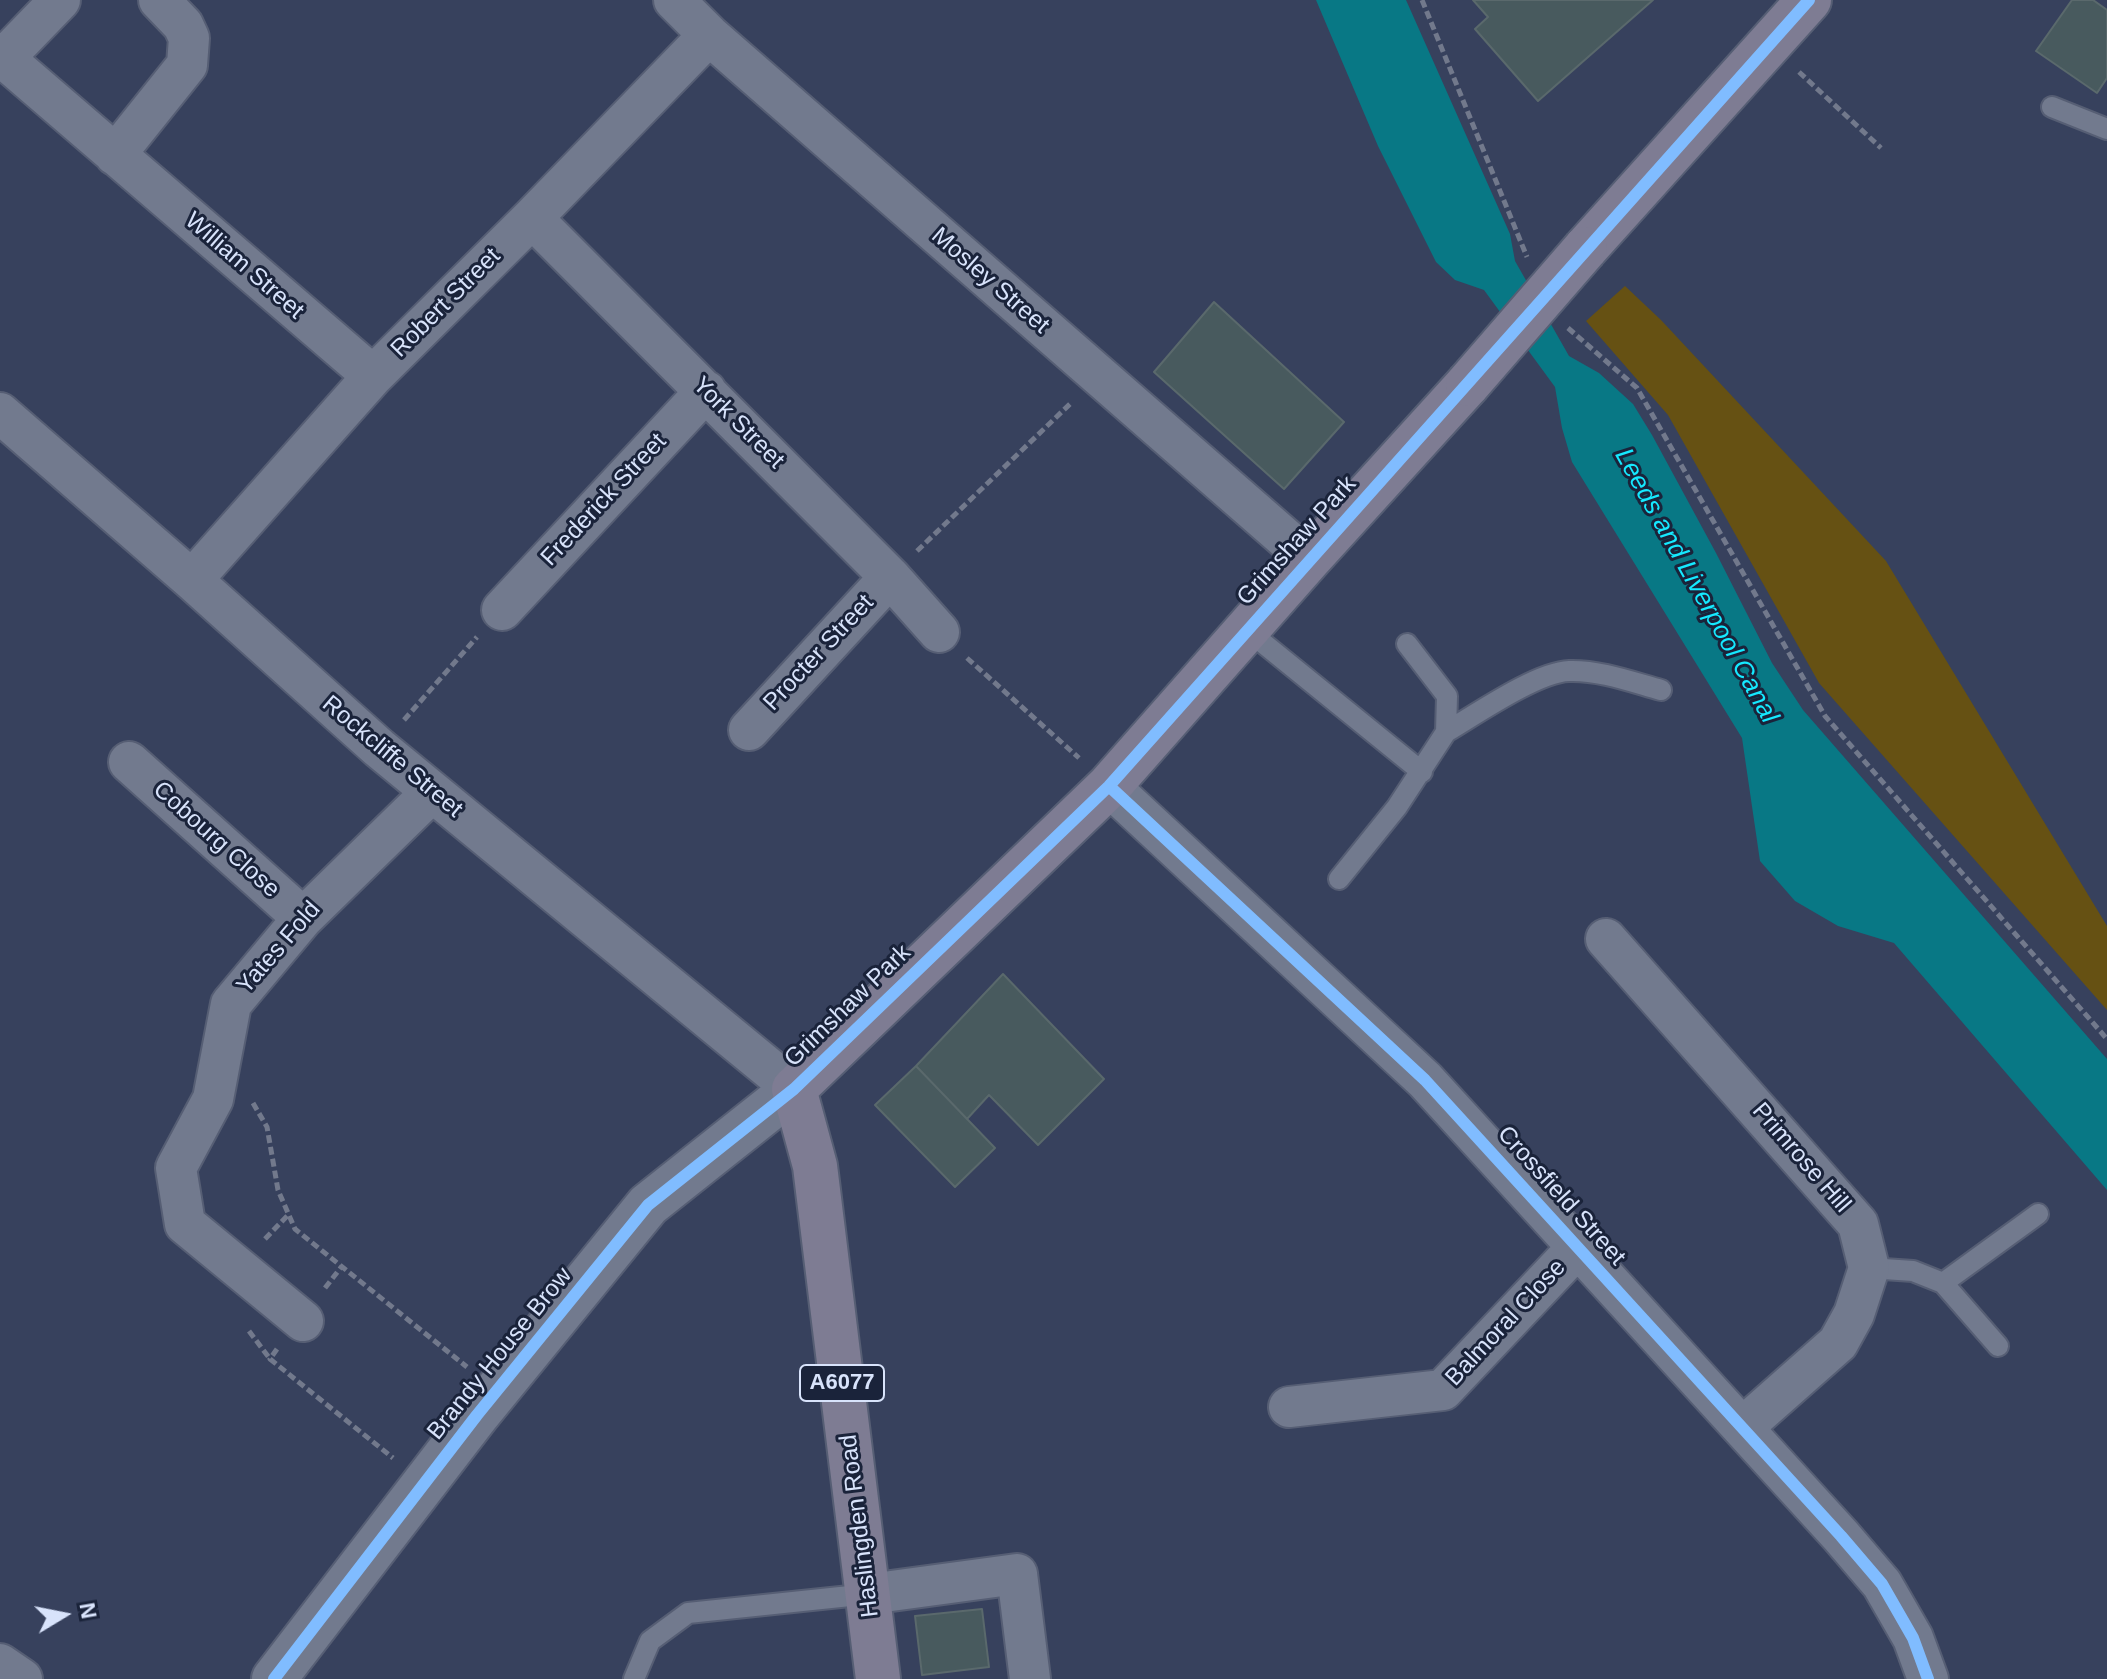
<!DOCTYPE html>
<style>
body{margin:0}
#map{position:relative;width:2107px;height:1679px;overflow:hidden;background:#37415d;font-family:Arial,sans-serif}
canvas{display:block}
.north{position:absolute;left:24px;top:1575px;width:80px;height:80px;-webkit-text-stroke:6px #1a233a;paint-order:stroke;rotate:80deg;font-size:22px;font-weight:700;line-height:32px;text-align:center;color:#d8e3fb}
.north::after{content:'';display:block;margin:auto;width:28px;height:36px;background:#d8e3fb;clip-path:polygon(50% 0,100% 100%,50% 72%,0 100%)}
</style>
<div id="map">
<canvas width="2107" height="1679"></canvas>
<div class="north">N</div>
</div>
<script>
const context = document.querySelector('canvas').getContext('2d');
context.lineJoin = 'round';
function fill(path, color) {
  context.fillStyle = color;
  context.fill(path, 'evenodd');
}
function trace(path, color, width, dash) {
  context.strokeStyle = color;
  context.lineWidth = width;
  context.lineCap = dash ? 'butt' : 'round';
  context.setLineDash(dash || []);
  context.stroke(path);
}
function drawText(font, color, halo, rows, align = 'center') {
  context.font = font + ' Arial,sans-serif';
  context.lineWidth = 6;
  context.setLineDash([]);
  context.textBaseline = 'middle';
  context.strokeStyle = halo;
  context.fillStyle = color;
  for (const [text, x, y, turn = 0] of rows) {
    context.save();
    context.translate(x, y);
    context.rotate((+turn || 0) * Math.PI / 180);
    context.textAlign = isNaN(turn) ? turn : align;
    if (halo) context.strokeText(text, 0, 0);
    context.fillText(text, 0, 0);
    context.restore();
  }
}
fill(new Path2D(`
 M 1625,286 L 1661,320 L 1886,561 L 2107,926 L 2107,1010 L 1819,683 L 1668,415 L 1586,321 Z`), '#665113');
fill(new Path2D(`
 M 1316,0 L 1406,0 L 1510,234 L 1515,261 L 1569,356 L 1599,373 L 1633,404 L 1652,435 L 1716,553 L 1772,663 L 1803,710 L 2107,1059 L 2107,1190 L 1894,943 L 1838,926 L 1795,901 L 1760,861 L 1742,738 L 1572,462 L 1562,428 L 1555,387 L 1484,290 L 1455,280 L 1436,262 L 1378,146 Z`), '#087885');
const building = new Path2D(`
 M 1473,0 L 1653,0 L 1538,101 L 1475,29 L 1488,17 Z
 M 2072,0 L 2093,0 L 2107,10 L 2107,78 L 2097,93 L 2036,51 Z
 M 1214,302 L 1344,422 L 1284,489 L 1154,372 Z
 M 1003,974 L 1104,1079 L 1038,1145 L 989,1095 L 967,1119 L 916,1066 Z
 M 916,1066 L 995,1148 L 955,1187 L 875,1105 Z
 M 982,1609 L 989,1667 L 922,1675 L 915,1616 Z`);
fill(building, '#485a5e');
trace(building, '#5a696c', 2);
const service = new Path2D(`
 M 2052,107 L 2107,129
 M 1247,630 L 1422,772
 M 1446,732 C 1475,715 1537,672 1569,671 C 1600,670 1632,682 1661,690
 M 1339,879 L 1397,807 L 1446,732 L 1447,696 L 1407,644
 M 1869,1268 L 1913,1271 L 1943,1283 L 1998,1346
 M 1943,1283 L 2038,1214
 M 634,1679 L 650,1641 L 688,1613 L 869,1594`);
const minor = new Path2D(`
 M 674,0 L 709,35 L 1309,559
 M 0,55 L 373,376
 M 4,58 L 60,0
 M 115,155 L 187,65 L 189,38 L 183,25 L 159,0
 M 532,218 L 890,577 L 939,632
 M 0,413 L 192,580 L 379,748 L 794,1089
 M 192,580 L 373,376 L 532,218 L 709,35
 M 502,610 L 706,391
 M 749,730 L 890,577
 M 129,762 L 303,918
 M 1109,786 L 1425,1080 L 1841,1536 L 1882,1584 L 1913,1638 L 1928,1679
 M 1606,939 L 1858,1224 L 1869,1268 L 1854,1314 L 1838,1343 L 1743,1427
 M 303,1321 L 185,1224 L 176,1168 L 213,1099 L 231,1004 L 303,918 L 432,792
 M 1289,1407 L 1443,1390 L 1578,1247
 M 869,1594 L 1017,1574 L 1030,1679
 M 0,1664 L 22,1679`);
const tertiary = new Path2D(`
 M 274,1679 L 477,1415 L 648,1205 L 794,1089`);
const trunk = new Path2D(`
 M 1585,249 L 1809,0
 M 878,1679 L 815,1166 L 794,1089 L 1109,786 L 1309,559 L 1468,384`);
trace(service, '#565e74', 24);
trace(minor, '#565e74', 44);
trace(tertiary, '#565e74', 48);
trace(trunk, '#565e74', 48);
trace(new Path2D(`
 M 1422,0 L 1527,257
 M 1799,72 L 1881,148
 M 1568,328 L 1637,388 L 1825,716 L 2107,1039
 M 917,551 L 1071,403
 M 967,658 L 1079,758
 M 404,720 L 477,637
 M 253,1103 L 267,1127 L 278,1190 L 295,1229 L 467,1367
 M 265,1239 L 288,1215
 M 325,1288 L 342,1266
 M 249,1331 L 270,1359
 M 277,1349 L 270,1359 L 393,1458`), '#72798c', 5, [8, 4]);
trace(service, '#727a8e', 20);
trace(minor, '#727a8e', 40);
trace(tertiary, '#727a8e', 44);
trace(trunk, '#7e7c93', 44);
const trunkBridge = new Path2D(`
 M 1468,384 L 1585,249`);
trace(trunkBridge, '#565e74', 48, []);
trace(trunkBridge, '#7e7c93', 44);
trace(new Path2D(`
 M 1109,786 L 1425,1080 L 1841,1536 L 1882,1584 L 1913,1638 L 1928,1679
 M 274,1679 L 477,1415 L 648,1205 L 794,1089 L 1109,786 L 1809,0`), '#80bcff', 12);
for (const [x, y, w] of [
 [842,1383,84]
]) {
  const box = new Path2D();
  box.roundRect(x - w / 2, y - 18, w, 36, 6);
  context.fillStyle = '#1a233a';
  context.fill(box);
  trace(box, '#d8e3fb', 2);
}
drawText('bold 22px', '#d8e3fb', null, [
 ["A6077",842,1383]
]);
drawText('24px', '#d8e3fb', '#1a233a', [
 ["William Street",244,266,41],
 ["Mosley Street",990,281,41],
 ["Robert Street",446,303,-45],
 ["York Street",738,423,45],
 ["Frederick Street",604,500,-47],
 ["Grimshaw Park",1297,541,-48],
 ["Procter Street",819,653,-47],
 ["Rockcliffe Street",392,757,40],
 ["Cobourg Close",216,840,42],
 ["Yates Fold",279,948,-49],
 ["Grimshaw Park",848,1006,-44],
 ["Primrose Hill",1801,1158,49],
 ["Crossfield Street",1561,1196,48],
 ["Balmoral Close",1506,1323,-47],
 ["Brandy House Brow",500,1354,-51],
 ["Haslingden Road",860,1526,-97]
]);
drawText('italic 26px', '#15e9ff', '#1a233a', [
 ["Leeds and Liverpool Canal",1696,586,61]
]);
</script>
